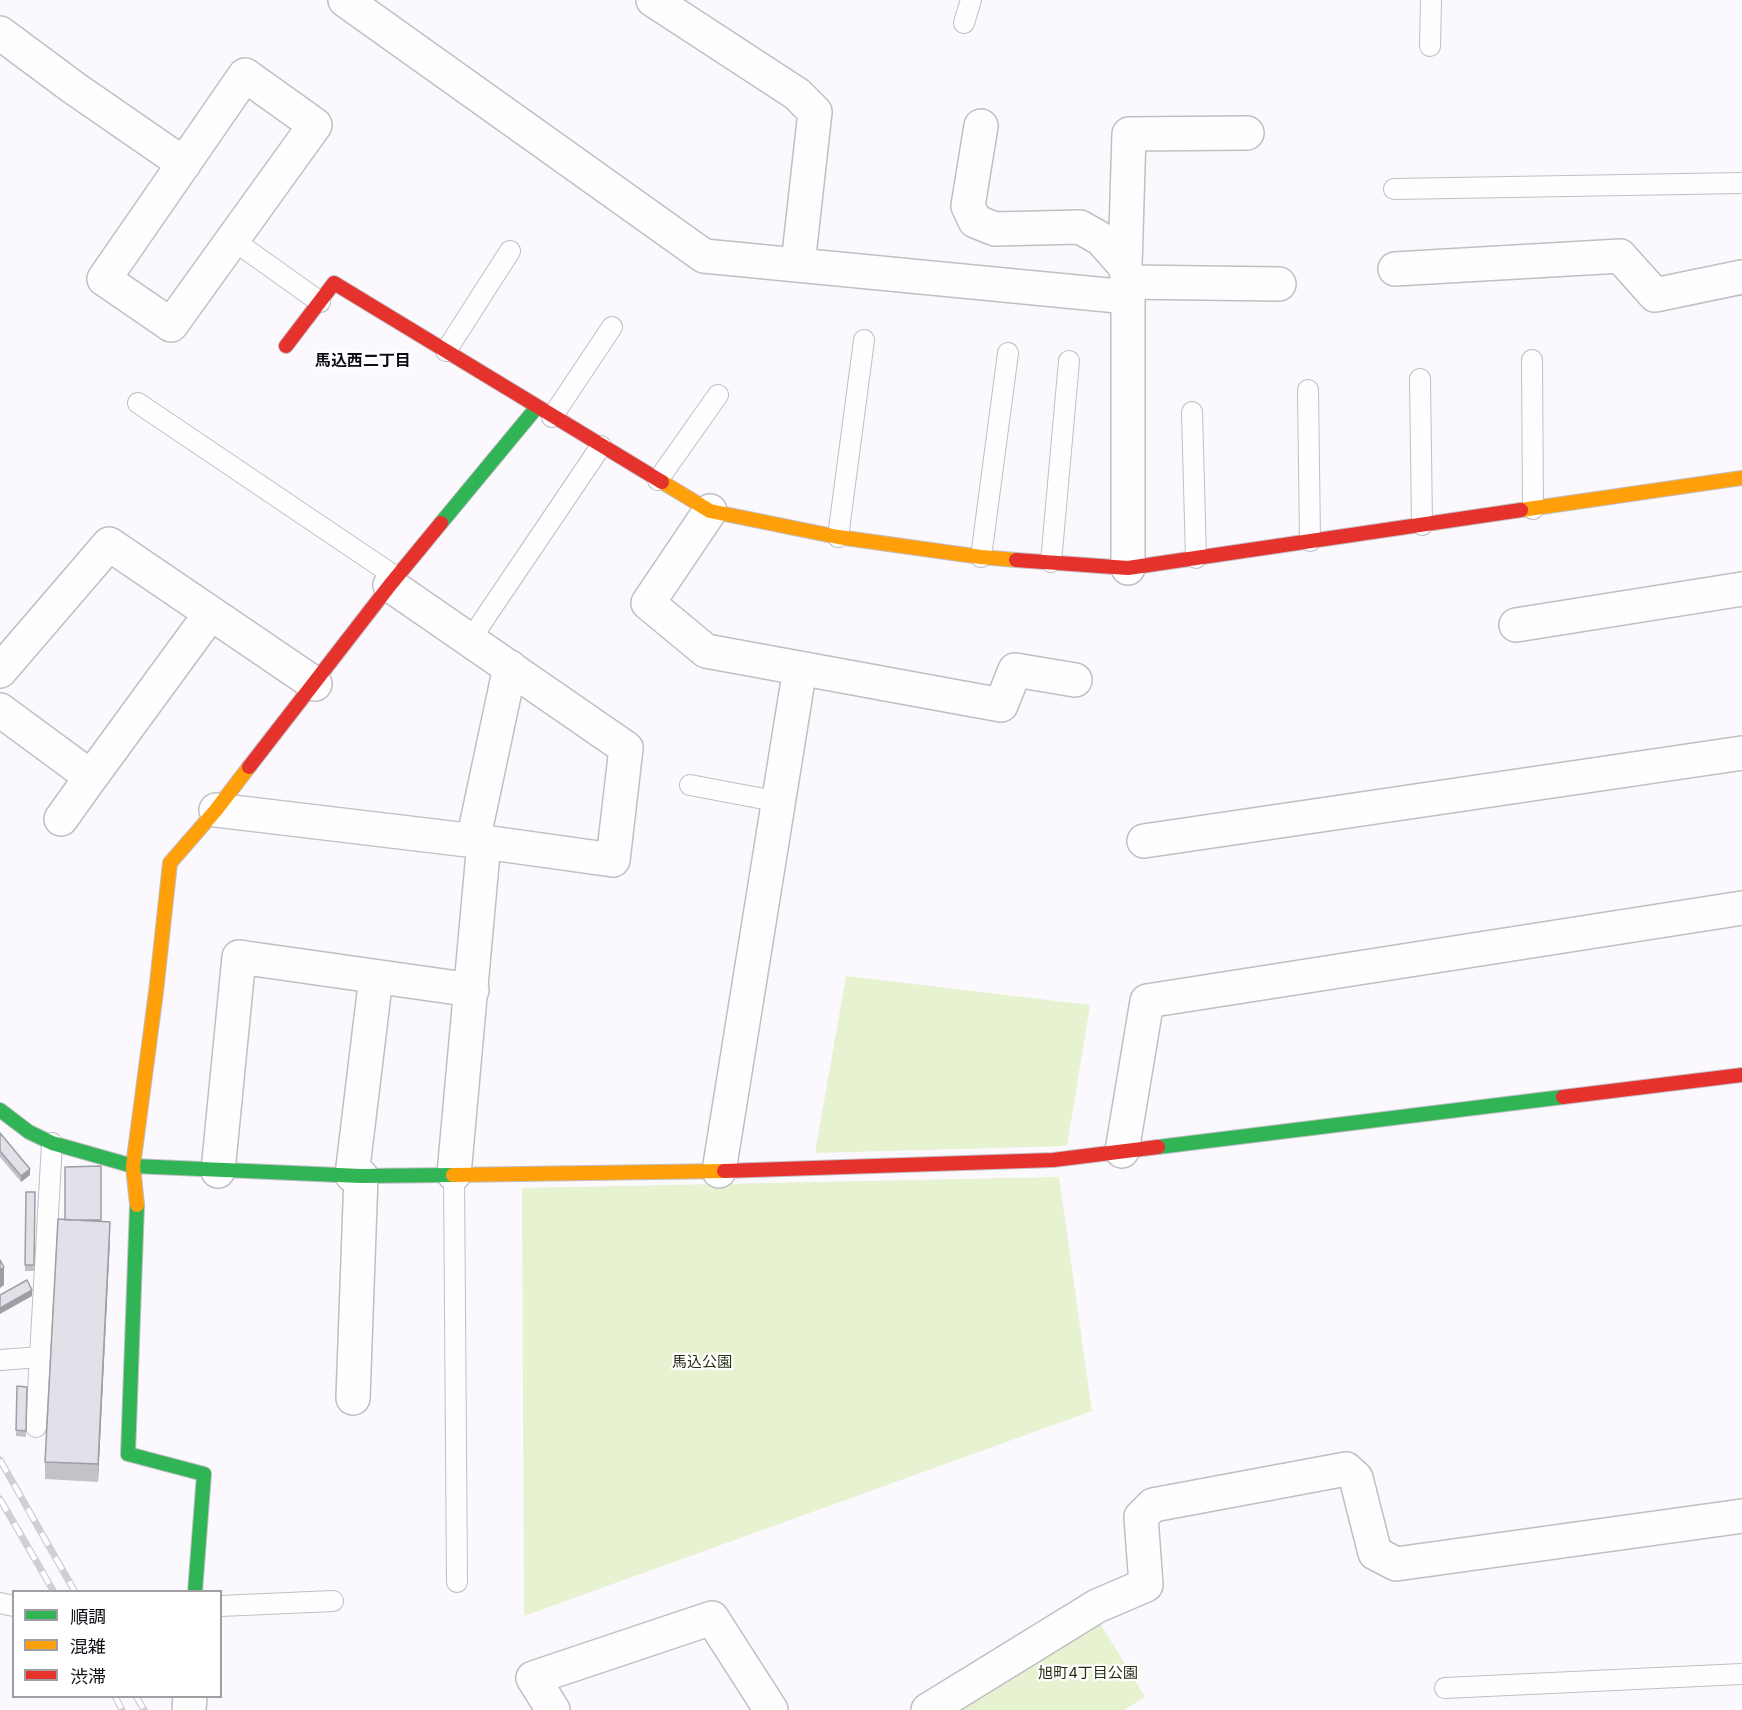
<!DOCTYPE html>
<meta charset="utf-8">
<style>
body{margin:0}
#map{position:relative;width:1742px;height:1710px;overflow:hidden;background:#fbf9fd;font-family:Inter,"Noto Sans JP",sans-serif}
canvas{display:block}
.legend{position:absolute;left:12px;top:1590px;width:210px;height:108px;box-sizing:border-box;background:#fff;border:2px solid #a09ea2;margin:0;padding:8px 10px;list-style:none;font-size:18px;color:#110d16}
.legend li{display:flex;align-items:center;gap:12px;height:30px}
.legend b{width:30px;border:2px solid #a09ea2}
</style>
<div id="map">
<canvas width="1742" height="1710"></canvas>
<ul class="legend">
<li><b style="height:8px;background:#30b455"></b>順調</li>
<li><b style="height:8px;background:#ff9f0a"></b>混雑</li>
<li><b style="height:8px;background:#e5322d"></b>渋滞</li>
</ul>
</div>
<script>
const context = document.querySelector('canvas').getContext('2d');
context.lineJoin = 'round';
function fill(path, color) {
  context.fillStyle = color;
  context.fill(path, 'evenodd');
}
function trace(path, color, width, dash) {
  context.strokeStyle = color;
  context.lineWidth = width;
  context.lineCap = dash ? 'butt' : 'round';
  context.setLineDash(dash || []);
  context.stroke(path);
}
function drawText(font, color, halo, rows, align = 'center') {
  context.font = font + ' Inter,"Noto Sans JP",sans-serif';
  context.lineWidth = 4.5;
  context.setLineDash([]);
  context.textBaseline = 'middle';
  context.strokeStyle = halo;
  context.fillStyle = color;
  for (const [text, x, y, turn = 0] of rows) {
    context.save();
    context.translate(x, y);
    context.rotate((+turn || 0) * Math.PI / 180);
    context.textAlign = isNaN(turn) ? turn : align;
    if (halo) context.strokeText(text, 0, 0);
    context.fillText(text, 0, 0);
    context.restore();
  }
}
fill(new Path2D(`
 M 846,976 L 1090,1005 L 1067,1146 L 815,1153 Z
 M 1059,1177 L 1092,1411 L 524,1616 L 522,1188 Z
 M 1100,1623 L 1145,1697 L 1124,1710 L 958,1710 Z`), '#e6f2d0');
const lane = new Path2D(`
 M 964,23 L 971,0
 M 1430,46 L 1431,0
 M 1394,189 L 1742,183
 M 233,240 L 320,302
 M 446,351 L 510,251
 M 1532,360 L 1533,509
 M 1420,379 L 1422,525
 M 1308,390 L 1310,541
 M 138,403 L 396,577
 M 1192,412 L 1196,558
 M 552,417 L 612,327
 M 658,480 L 718,395
 M 838,537 L 864,340
 M 981,557 L 1008,353
 M 1051,562 L 1069,361
 M 470,640 L 601,446
 M 690,785 L 780,802
 M 454,1174 L 457,1582
 M 0,1360 L 40,1357
 M 36,1427 L 52,1143
 M 0,1603 L 14,1606
 M 220,1606 L 333,1601
 M 1445,1688 L 1742,1674`);
const street = new Path2D(`
 M 345,0 L 704,256 L 1128,297
 M 653,0 L 797,94 L 815,112 L 798,264
 M 0,33 L 74,88 L 184,164
 M 245,75 L 315,125 L 171,325 L 104,279 Z
 M 981,126 L 968,206 L 975,221 L 995,229 L 1080,227 L 1101,239 L 1125,266
 M 1395,269 L 1620,256 L 1655,295 L 1742,277
 M 1128,282 L 1279,284
 M 710,511 L 648,603 L 706,651 L 1001,705 L 1015,670 L 1075,680
 M 1128,568 L 1128,282 L 1125,266 L 1129,134 L 1247,133
 M 1516,625 L 1742,589
 M 0,671 L 109,544 L 315,684
 M 0,710 L 91,777 L 211,613
 M 216,810 L 484,842 L 613,860 L 626,748 L 390,585
 M 61,819 L 91,777
 M 473,841 L 510,667
 M 1144,841 L 1742,753
 M 1122,1151 L 1147,1001 L 1742,908
 M 218,1171 L 239,957 L 472,990
 M 719,1171 L 800,668
 M 454,1174 L 484,842
 M 352,1175 L 376,977
 M 353,1398 L 361,1176
 M 189,1710 L 190,1696
 M 553,1710 L 533,1678 L 712,1618 L 771,1710
 M 928,1710 L 1097,1606 L 1146,1585 L 1141,1517 L 1153,1505 L 1346,1469 L 1356,1478 L 1375,1553 L 1396,1564 L 1742,1516`);
const fast = new Path2D(`
 M 441,523 L 537,407
 M 0,1110 L 29,1132 L 52,1143 L 133,1166 L 361,1176 L 453,1175
 M 1158,1147 L 1563,1097
 M 137,1205 L 128,1454 L 204,1474 L 195,1592`);
const slow = new Path2D(`
 M 662,482 L 710,511 L 838,537 L 981,557 L 1016,560
 M 1521,510 L 1742,478
 M 453,1175 L 724,1171
 M 137,1205 L 133,1166 L 156,992 L 170,863 L 216,810 L 249,767`);
const jam = new Path2D(`
 M 286,346 L 334,283 L 662,482
 M 1016,560 L 1128,568 L 1521,510
 M 249,767 L 390,585 L 441,523
 M 1563,1097 L 1742,1075
 M 724,1171 L 1053,1160 L 1158,1147`);
trace(lane, '#c1bec5', 22);
trace(street, '#c1bec5', 36);
trace(fast, '#c1bec5', 16);
trace(slow, '#c1bec5', 16);
trace(jam, '#c1bec5', 16);
trace(lane, '#fefeff', 20);
trace(street, '#fefeff', 33);
trace(fast, '#30b455', 14);
trace(slow, '#ff9f0a', 14);
trace(jam, '#e5322d', 14);
const rail = new Path2D(`
 M 0,1460 L 75,1592
 M 0,1499 L 54,1592
 M 115,1696 L 122,1710
 M 136,1696 L 144,1710`);
trace(rail, '#d0cfd2', 7);
trace(rail, '#fff', 4.5, [14]);
fill(new Path2D(`
 M 0,1133 L 30,1175 L 21,1182 L 0,1157 Z
 M 101,1166 L 101,1221 L 110,1239 L 98,1482 L 45,1479 L 45,1462 L 65,1220 Z
 M 26,1192 L 35,1192 L 34,1271 L 25,1271 Z
 M 17,1386 L 27,1387 L 26,1437 L 16,1436 Z`), '#c2c2c8');
fill(new Path2D(`
 M 30,1169 L 30,1175 L 21,1182 L 21,1176 Z
 M 110,1222 L 110,1239 L 98,1482 L 98,1464 Z
 M 4,1267 L 4,1285 L 0,1288 L 0,1270 Z
 M 32,1290 L 32,1296 L 0,1314 L 0,1308 Z`), '#9e9ea3');
const building = new Path2D(`
 M 0,1133 L 30,1169 L 21,1176 L 0,1151 Z
 M 101,1166 L 101,1220 L 65,1220 L 65,1167 Z
 M 26,1192 L 35,1192 L 34,1265 L 25,1265 Z
 M 58,1219 L 110,1222 L 98,1464 L 45,1462 Z
 M 0,1260 L 4,1267 L 0,1270 Z
 M 27,1280 L 32,1290 L 0,1308 L 0,1295 Z
 M 17,1386 L 27,1387 L 26,1431 L 16,1430 Z`);
fill(building, '#e2e1e9');
trace(building, '#9e9ea3', 1.5);
drawText('15px', '#242f0e', '#fff', [
 ["馬込公園",702,1362],
 ["旭町4丁目公園",1088,1673]
]);
drawText('bold 16px', '#110d16', '#fff', [
 ["馬込西二丁目",363,361]
]);
</script>
